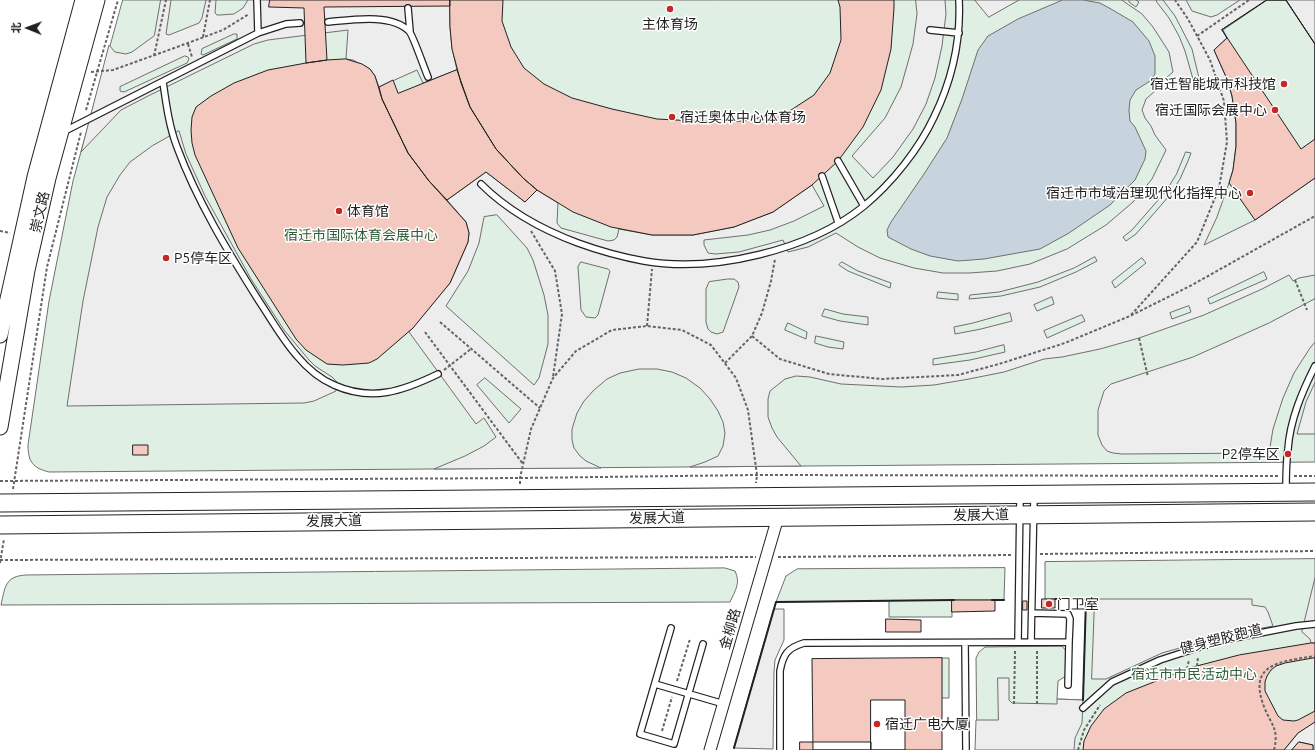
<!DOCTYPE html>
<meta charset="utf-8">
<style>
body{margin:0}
#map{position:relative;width:1315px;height:750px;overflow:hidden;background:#fff;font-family:Ubuntu,"Noto Sans SC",sans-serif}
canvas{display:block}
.north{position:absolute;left:8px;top:8px;width:40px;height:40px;-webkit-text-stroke:3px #fff;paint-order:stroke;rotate:271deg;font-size:11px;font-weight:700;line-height:16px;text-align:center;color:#222}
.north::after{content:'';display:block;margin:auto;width:14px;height:18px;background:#222;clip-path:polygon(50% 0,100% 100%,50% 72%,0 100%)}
</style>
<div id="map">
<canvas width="1315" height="750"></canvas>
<div class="north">北</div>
</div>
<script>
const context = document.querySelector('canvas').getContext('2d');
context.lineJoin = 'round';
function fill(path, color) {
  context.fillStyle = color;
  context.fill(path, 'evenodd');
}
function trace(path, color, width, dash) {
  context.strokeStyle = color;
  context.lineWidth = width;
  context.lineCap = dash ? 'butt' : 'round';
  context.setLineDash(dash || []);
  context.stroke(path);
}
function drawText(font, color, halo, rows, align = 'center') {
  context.font = font + ' Ubuntu,"Noto Sans SC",sans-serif';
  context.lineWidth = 3;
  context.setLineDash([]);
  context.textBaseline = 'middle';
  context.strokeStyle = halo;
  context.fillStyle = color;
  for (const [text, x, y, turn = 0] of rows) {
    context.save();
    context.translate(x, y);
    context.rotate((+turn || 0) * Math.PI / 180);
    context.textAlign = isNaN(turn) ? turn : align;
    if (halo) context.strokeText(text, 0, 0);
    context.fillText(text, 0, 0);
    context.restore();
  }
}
const green = new Path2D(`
 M 123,0 L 1315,0 L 1315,462 L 49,472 C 33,468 28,462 28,445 L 49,301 L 73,181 Z
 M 1315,559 L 1315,750 L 977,750 L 976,658 L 979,652 L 985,647 L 1062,646 L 1066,651 L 1066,676 L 1058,681 L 1057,699 L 1083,700 L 1086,599 L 1045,599 L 1045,562 Z
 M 725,568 L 735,571 C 741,583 735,591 730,602 L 1,605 C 5,587 5,576 26,575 Z
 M 1005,568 L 1004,600 L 952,600 L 952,617 L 889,617 L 889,601 L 776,602 L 786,576 L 797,569 Z
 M 942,658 L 949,658 L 949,698 L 942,698 Z`);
fill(green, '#e0efe3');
trace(green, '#6f6f6f', 1);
const parking = new Path2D(`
 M 161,0 L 171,0 L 166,34 L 169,35 L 199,23 L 202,18 L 206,0 L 216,0 L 215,13 L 217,15 L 220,15 L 234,14 L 243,8 L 248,0 L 450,0 L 450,27 L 452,48 L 457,70 L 423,83 L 417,70 L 379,87 L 375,76 L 370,69 L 353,60 L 346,59 L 348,30 L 268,40 L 254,44 L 150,95 L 121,110 L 81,152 L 109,45 L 115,52 L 126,54 L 132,52 L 154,36 ZM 234,34 L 237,34 L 237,39 L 203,55 L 201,54 L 202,49 ZM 185,56 L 188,57 L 189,59 L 187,63 L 124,92 L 120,91 L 120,87 Z
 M 916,0 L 945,0 L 946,14 L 942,46 L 935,78 L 926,104 L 913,129 L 893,157 L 873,178 L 852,156 L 885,118 L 901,87 L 913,44 L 917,14 Z
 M 975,0 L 1019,0 L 989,17 Z
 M 1122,0 L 1129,0 L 1129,2 L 1136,7 L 1139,2 L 1136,0 L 1157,0 L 1156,1 L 1169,18 L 1179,36 L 1185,51 L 1193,79 L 1199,78 L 1192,49 L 1175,16 L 1163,0 L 1186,0 L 1192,11 L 1211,17 L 1217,15 L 1240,0 L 1267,0 L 1223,30 L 1227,38 L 1214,50 L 1227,79 L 1232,96 L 1236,123 L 1236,146 L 1233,170 L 1229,183 L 1217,217 L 1204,245 L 1255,220 L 1315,178 L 1315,275 L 1299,278 L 1293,281 L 1289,275 L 1262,289 L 1204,315 L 1139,338 L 1100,349 L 1062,357 L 1044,359 L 1004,372 L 969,379 L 934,385 L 901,387 L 841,384 L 810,377 L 796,376 L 785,379 L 770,391 L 768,399 L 768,417 L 772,428 L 777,437 L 801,466 L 690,467 L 705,462 L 718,456 L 723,446 L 725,433 L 723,422 L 718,411 L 710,399 L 700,388 L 686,378 L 672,372 L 657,369 L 639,369 L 620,373 L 607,379 L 594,390 L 584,401 L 577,413 L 572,429 L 572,440 L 574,448 L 580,456 L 586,461 L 601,468 L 434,469 L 465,456 L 484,446 L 496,437 L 484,418 L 476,424 L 409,332 L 450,283 L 468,242 L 469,233 L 466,222 L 447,200 L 486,172 L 525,202 L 537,190 L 558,203 L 557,223 L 561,228 L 608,241 L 614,240 L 617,237 L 619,229 L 652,235 L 693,235 L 734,227 L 773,212 L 812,185 L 824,206 L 794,221 L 770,230 L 748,235 L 704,240 L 704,245 L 708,253 L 715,254 L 739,252 L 783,240 L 788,252 L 808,247 L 836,233 L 858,247 L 880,258 L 914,268 L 943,273 L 969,273 L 997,271 L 1030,264 L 1067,249 L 1106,225 L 1133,202 L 1152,179 L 1166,150 L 1155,135 L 1151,126 L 1145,118 L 1142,110 L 1146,99 L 1155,91 L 1160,83 L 1173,72 L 1169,52 L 1153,27 L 1142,14 ZM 1186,152 L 1191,153 L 1188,161 L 1180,179 L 1169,196 L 1136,234 L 1126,241 L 1123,237 L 1132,230 L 1166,191 L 1176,175 ZM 497,215 L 527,248 L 533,260 L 544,295 L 548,315 L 548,344 L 539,378 L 534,385 L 446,306 L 468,271 L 479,243 L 484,217 ZM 1095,257 L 1097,261 L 1076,272 L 1040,287 L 1001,296 L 969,299 L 970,295 L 999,292 L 1038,282 L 1074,268 ZM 1142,258 L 1146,263 L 1115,288 L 1112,282 ZM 581,262 L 608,269 L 610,271 L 598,315 L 595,318 L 586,317 L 581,310 L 578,267 ZM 842,262 L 858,271 L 891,283 L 890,288 L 848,271 L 839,265 ZM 1264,272 L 1267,279 L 1210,304 L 1208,299 ZM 728,279 L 734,279 L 738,282 L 739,287 L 723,332 L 717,334 L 711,332 L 708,329 L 706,322 L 706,289 L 709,282 ZM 938,292 L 958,294 L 958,300 L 937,298 ZM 1052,297 L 1054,304 L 1037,311 L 1034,305 ZM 1189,306 L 1191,312 L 1172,319 L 1170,313 ZM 825,309 L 843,314 L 868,317 L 868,325 L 840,321 L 822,316 ZM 1010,313 L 1012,321 L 981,329 L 955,334 L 954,327 L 973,323 ZM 1082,315 L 1085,321 L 1047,338 L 1044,331 ZM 788,323 L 807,332 L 806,339 L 785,330 ZM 816,336 L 844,342 L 843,349 L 828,347 L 815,343 ZM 1004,345 L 1005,352 L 970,360 L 933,365 L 933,359 L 976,352 ZM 485,378 L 521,409 L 509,423 L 477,385 Z
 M 1286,0 L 1315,0 L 1315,44 Z
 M 179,131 L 186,154 L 205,196 L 251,279 L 284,330 L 309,360 L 315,366 L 332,377 L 337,382 L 336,391 L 314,401 L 304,403 L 67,406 L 83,301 L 98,227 L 107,197 L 120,175 L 130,162 L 152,146 Z
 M 1315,299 L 1315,342 L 1310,348 L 1294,373 L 1283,398 L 1273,429 L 1269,453 L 1122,454 L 1113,453 L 1107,451 L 1102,445 L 1098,435 L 1098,410 L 1104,391 L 1111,384 L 1193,357 L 1269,323 Z
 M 1315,383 L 1315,434 L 1297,434 L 1306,402 Z
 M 1315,578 L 1315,643 L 1311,643 L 1310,639 L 1302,632 Z
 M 1095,599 L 1252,599 L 1252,605 L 1265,607 L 1268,612 L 1273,626 L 1222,636 L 1162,653 L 1106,679 L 1092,679 Z
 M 774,609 L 784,609 L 784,640 L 775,660 L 774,672 L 773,749 L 734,748 Z
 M 998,678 L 1009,678 L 1009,700 L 1012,703 L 1057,704 L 1057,699 L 1083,700 L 1082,723 L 1075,738 L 1074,750 L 975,750 L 976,720 L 998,720 Z
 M 1315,722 L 1315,750 L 1313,750 L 1313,745 L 1299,742 L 1292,750 L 1284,750 L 1298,733 Z`);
fill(parking, '#ededed');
trace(parking, '#6f6f6f', 1);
const water = new Path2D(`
 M 1063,0 L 1083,0 L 1100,3 L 1111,9 L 1133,22 L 1149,41 L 1155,56 L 1155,74 L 1150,81 L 1136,90 L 1130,100 L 1129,110 L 1130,121 L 1135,127 L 1146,151 L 1145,159 L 1135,180 L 1110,205 L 1069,233 L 1040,249 L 984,259 L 958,261 L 930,256 L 911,249 L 888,237 L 887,230 L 891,222 L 924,174 L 947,138 L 962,99 L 978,50 L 988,36 L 1018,19 Z`);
fill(water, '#c7d3dd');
trace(water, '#6f6f6f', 1);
const building = new Path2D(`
 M 270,0 L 450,0 L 450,6 L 324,7 L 327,60 L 306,63 L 304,8 L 269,7 Z
 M 450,0 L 503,0 L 502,21 L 511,47 L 524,68 L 544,84 L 572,98 L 612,109 L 657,119 L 695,121 L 744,121 L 788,112 L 814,95 L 830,73 L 841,40 L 840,7 L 838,0 L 894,0 L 894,8 L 891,49 L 881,90 L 863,127 L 838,161 L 812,185 L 773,212 L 734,227 L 693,235 L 652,235 L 611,227 L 573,212 L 537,190 L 523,178 L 496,149 L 470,107 L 461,83 L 452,49 L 450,27 Z
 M 1267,0 L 1286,0 L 1315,44 L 1315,178 L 1255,220 L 1229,183 L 1233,170 L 1236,146 L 1236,123 L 1232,96 L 1227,79 L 1214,50 L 1227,38 L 1222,30 Z
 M 1267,0 L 1286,0 L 1315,44 L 1315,139 L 1301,149 L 1222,30 Z
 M 346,59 L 362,64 L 370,69 L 375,76 L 382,99 L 408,153 L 429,181 L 466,222 L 469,233 L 468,242 L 450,283 L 413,328 L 377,359 L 369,363 L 343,365 L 327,364 L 306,350 L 296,339 L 238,248 L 195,155 L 192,143 L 191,130 L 192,117 L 196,107 L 211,96 L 234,83 L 268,70 L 306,63 L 327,60 Z
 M 457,70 L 470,107 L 496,149 L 523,178 L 537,190 L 525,202 L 486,172 L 447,200 L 429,181 L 408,153 L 382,99 L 379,87 L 393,80 L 398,93 Z
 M 133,445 L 148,445 L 148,455 L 133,455 Z
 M 1042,599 L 1055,599 L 1055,608 L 1042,608 Z
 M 952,600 L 995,600 L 995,611 L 952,612 Z
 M 1023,601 L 1027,601 L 1027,610 L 1023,610 Z
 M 886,619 L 921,620 L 921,632 L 886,632 Z
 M 1311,643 L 1315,643 L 1315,722 L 1298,733 L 1284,750 L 1083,750 L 1084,741 L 1091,726 L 1104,709 L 1126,693 L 1189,668 L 1239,655 Z
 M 942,658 L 942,750 L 813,750 L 812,659 Z
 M 1315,658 L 1315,711 L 1298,720 L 1294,721 L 1283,720 L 1278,716 L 1265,691 L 1265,682 L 1267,676 L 1271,670 L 1276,666 L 1285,663 Z
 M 871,700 L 905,700 L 905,750 L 871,750 Z
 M 800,742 L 871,742 L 871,750 L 800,750 Z
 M 1299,742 L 1313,745 L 1313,750 L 1292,750 Z`);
fill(building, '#f3c9c0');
trace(building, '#222', 1);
const lane = new Path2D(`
 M 408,8 L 410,31
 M 328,22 C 351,20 391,13 409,31 C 413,35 424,68 428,77
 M 930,30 L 959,33
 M 258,33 L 286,24 L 300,23
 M 163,82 C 166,103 169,126 177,147 C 197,201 228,252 259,301 C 271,319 282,339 297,356 C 307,368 320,379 334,385 C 372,402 403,391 438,374
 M 63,132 L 258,33 L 257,0
 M 838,161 L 864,206
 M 822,176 L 838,222
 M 481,184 C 508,211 543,230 578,243 C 600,251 622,257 644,261 C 713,273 810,250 864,206 C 892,183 919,149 934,117 C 952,80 961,41 959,0
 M 1286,490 C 1286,476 1286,463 1288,449 C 1290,420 1302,392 1315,366
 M 1032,613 L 1068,614 L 1070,619 L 1069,642
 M 671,628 L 640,734 L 674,744 L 703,644
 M 1018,642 L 1020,497
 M 1031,642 L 1034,497
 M 965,643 L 966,750
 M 655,684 L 724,704
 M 1083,708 L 1112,682 L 1160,660 L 1200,647 L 1229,639 L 1296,626 L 1315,624
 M 780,750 L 780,671 C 783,655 787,648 804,643 L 1069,642 L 1068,685`);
const street = new Path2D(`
 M 710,750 L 778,517`);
const secondary = new Path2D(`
 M 0,335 L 35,177 L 83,0
 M 0,427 L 27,270 L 48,178 L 97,0`);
const primary = new Path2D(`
 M 0,503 L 1315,492
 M 0,525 L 1315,512`);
trace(lane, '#222', 8);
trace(street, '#222', 13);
trace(secondary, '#222', 17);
trace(primary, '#222', 19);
trace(new Path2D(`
 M 1197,36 L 1249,0
 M 203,37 L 210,0
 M 188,44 L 192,57
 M 154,56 L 166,0
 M 91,72 L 113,70 L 177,47 L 223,30 L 249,14
 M 86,110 L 118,0
 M 0,231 L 10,233
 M 531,231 L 555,271 L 562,314 L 553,377
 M 1295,280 L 1307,310
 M 1131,315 L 1197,242 L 1219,188 L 1227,142 L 1224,101 L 1210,60 L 1188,19 L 1175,0
 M 440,322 L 540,408
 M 647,326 L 652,269
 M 425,332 L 523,464
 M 752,336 L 780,359 L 829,374 L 882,379 L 958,375 L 999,364 L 1065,343 L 1130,316 L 1192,285 L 1315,216
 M 1139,338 L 1148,377
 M 725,363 L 752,336 L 762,313 L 771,281 L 775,259
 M 444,370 L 471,349
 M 1294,476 L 1315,476
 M 0,481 L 520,478 L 757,475 L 1278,476
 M 520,484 L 520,478 L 531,429 L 553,378 L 576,351 L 612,330 L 647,326 L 682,330 L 711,345 L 736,378 L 748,410 L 757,475 L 756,483
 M 13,489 L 47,267 L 81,132
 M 1040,554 L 1315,551
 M 778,557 L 1012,555
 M 0,560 L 756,557
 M 0,563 L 4,539
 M 1037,651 L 1037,704
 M 1197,666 L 1198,657
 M 1187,669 L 1189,660
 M 677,681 L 690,639
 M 1014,704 L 1015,651
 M 662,731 L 672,697
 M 1078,750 L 1084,730 L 1100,705
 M 1274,750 C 1279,729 1272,726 1265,709 C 1246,663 1280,662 1315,656`), '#646464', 2, [3, 2]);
trace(lane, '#fff', 5.5);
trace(street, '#fff', 11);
trace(secondary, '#fff', 15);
trace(primary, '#fff', 17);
trace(new Path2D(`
 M 1055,599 L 1086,599 L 1083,700
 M 992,600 L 1004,600
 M 734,748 L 776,602 L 954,600`), '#222', 2);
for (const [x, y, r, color] of [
 [670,9,4,"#c62828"],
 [1284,84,4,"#c62828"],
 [1275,110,4,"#c62828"],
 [672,117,4,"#c62828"],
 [1250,193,4,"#c62828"],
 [339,211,4,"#c62828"],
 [166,258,4,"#c62828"],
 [1288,454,4,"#c62828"],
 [1049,604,4,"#c62828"],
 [877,724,4,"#c62828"]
]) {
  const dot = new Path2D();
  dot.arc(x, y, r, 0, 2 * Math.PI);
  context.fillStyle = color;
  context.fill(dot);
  trace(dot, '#fff', 1.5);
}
drawText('14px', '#222', '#fff', [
 ["主体育场",670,24,"center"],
 ["宿迁智能城市科技馆",1276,84,"right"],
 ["宿迁国际会展中心",1267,110,"right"],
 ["宿迁奥体中心体育场",680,117],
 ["宿迁市市域治理现代化指挥中心",1242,193,"right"],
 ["体育馆",347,211],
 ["P5停车区",174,258],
 ["P2停车区",1280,454,"right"],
 ["门卫室",1057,604],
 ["宿迁广电大厦",885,724]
], 'left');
drawText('14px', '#222', '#fff', [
 ["崇文路",40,212,-77],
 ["发展大道",981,515,-1],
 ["发展大道",657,518,-1],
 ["发展大道",334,521,-1],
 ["金柳路",730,629,-74],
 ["健身塑胶跑道",1221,639,-14]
]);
drawText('14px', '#2f5e38', '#fff', [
 ["宿迁市国际体育会展中心",361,235],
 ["宿迁市市民活动中心",1194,674]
]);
</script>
